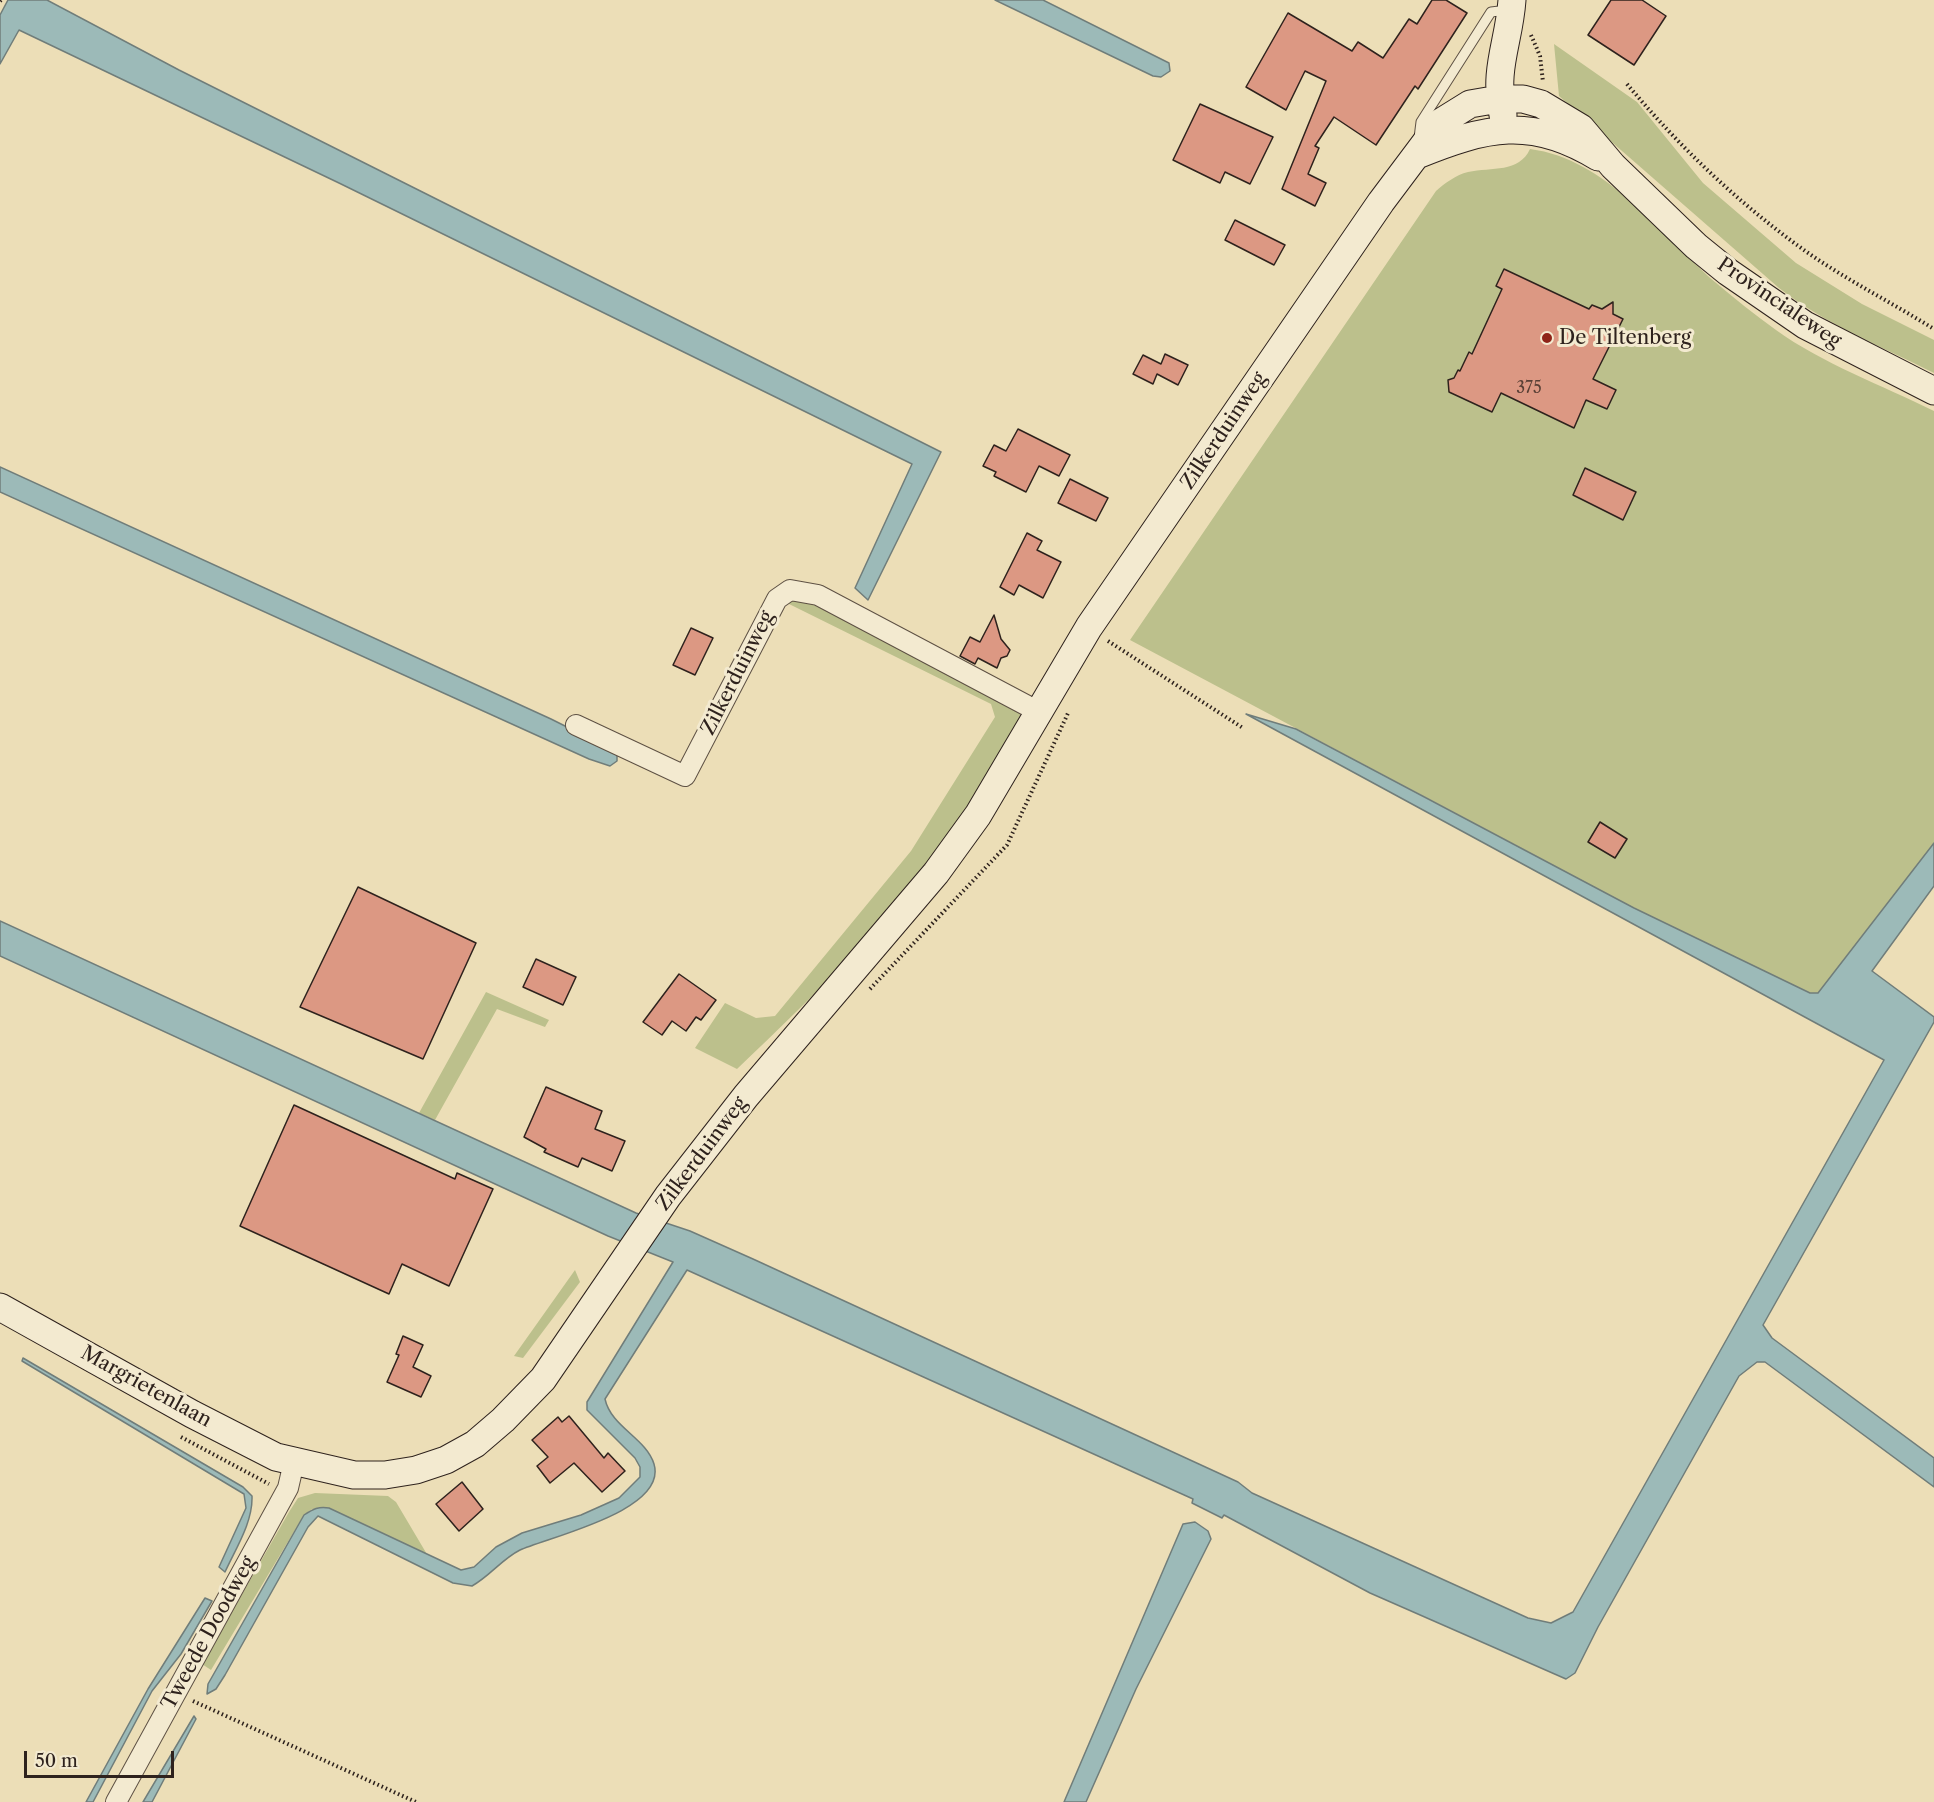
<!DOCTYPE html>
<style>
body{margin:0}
#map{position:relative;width:1934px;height:1802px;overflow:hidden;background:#ecdeb7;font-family:"Libre Caslon Text",serif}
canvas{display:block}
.scale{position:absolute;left:24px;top:1751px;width:150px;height:27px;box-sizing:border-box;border:3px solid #2e221d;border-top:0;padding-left:8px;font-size:18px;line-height:21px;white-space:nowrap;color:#2e221d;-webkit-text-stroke:4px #f3ead0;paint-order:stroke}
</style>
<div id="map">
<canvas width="1934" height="1802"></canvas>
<div class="scale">50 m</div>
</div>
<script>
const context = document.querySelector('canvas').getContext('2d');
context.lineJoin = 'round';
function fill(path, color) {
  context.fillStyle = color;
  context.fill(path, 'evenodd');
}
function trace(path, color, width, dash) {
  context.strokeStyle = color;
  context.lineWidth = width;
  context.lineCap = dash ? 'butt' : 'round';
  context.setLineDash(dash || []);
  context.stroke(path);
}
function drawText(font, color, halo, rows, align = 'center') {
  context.font = font + ' "Libre Caslon Text",serif';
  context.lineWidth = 6;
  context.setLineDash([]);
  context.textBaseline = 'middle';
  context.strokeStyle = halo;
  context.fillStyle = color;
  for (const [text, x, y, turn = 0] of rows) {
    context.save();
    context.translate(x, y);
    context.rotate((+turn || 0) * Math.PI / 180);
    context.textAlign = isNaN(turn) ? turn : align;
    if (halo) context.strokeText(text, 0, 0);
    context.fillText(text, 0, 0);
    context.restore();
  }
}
fill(new Path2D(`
 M 1554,44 L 1637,102 L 1703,183 L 1796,263 L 1862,304 L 1934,340 L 1934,373 C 1882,347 1825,324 1779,288 L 1559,96 Z
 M 1530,149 C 1607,159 1660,234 1715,282 C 1735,299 1755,315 1776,330 C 1823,364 1882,385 1934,411 L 1934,843 L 1818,994 L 1810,993 L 1634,908 L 1130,640 L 1436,191 C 1445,183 1456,175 1468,172 C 1492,167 1519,173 1530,149 Z
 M 803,596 L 1013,703 L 1021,716 C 1002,750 985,787 963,819 C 900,912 818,992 737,1069 L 695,1048 L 725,1003 L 756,1018 L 775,1016 L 911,851 L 995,717 L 991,704 L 787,603 Z
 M 486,992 L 549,1020 L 545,1027 L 497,1009 L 435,1120 L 419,1113 Z
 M 575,1270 L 580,1282 L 523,1358 L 514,1356 Z
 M 315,1493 L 388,1496 L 396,1502 L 428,1556 L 325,1509 L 312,1509 L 304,1515 L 211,1670 L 202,1664 L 289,1512 L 298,1498 Z`), '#bcc08c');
const water = new Path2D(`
 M 8,0 L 47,0 L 179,70 L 941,452 L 868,600 L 855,588 L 912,464 L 339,183 L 19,30 L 0,64 L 0,15 Z
 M 995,0 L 1043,0 L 1169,63 L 1170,71 L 1161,77 L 1153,76 Z
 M 0,467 L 551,719 L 617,752 L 617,761 L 610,766 L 589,759 L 0,492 Z
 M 1246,714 L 1296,729 L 1634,908 L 1810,993 L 1818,993 L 1934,843 L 1934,886 L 1872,971 L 1934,1017 L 1934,1022 L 1763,1325 L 1772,1338 L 1934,1458 L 1934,1487 L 1765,1362 L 1757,1362 L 1739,1376 L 1598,1627 L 1575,1673 L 1566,1679 L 1370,1593 L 1224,1515 L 1222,1518 L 1192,1503 L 1193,1499 L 687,1270 L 605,1399 C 611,1427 646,1438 654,1464 C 668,1511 548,1537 520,1550 C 502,1559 490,1576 472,1586 L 453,1583 L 318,1516 L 308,1527 L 225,1675 L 216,1689 L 207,1694 L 208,1684 L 304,1515 C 313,1509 319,1506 329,1508 L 461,1570 L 474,1567 L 496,1547 L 522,1533 L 581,1515 L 619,1498 L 640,1477 L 640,1467 L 635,1458 L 587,1410 L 587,1402 L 673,1262 L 608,1236 L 0,956 L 0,921 L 636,1213 L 690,1231 L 753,1259 L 1238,1482 L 1252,1493 L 1528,1618 L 1551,1623 L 1573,1612 L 1884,1060 Z
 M 23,1358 L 243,1487 L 252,1496 C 253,1522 236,1548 225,1572 L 219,1567 L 246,1508 L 244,1494 L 22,1361 Z
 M 1195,1522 L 1208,1531 L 1211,1539 L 1136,1689 L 1086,1802 L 1064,1802 L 1183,1524 Z
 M 205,1598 L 212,1601 L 181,1654 L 152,1691 L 93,1802 L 86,1802 L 148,1689 Z
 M 194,1716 L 196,1719 L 152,1802 L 143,1802 Z`);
fill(water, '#9cbab8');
trace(water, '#707d7a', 1.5);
const building = new Path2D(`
 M 1432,0 L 1446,0 L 1467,13 L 1418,89 L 1415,86 L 1376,145 L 1334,117 L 1315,146 L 1319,148 L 1308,174 L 1326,183 L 1315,206 L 1282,189 L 1326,81 L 1305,71 L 1286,110 L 1246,87 L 1288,13 L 1352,51 L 1358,42 L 1383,58 L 1409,19 L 1417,24 Z
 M 1611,0 L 1642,0 L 1666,16 L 1634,65 L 1588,35 Z
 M 1200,104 L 1273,137 L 1250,184 L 1225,172 L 1220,183 L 1173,160 Z
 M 1235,220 L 1285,245 L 1274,265 L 1225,240 Z
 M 1504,269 L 1589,309 L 1592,305 L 1602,309 L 1613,302 L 1613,314 L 1623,319 L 1593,379 L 1616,390 L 1607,409 L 1586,400 L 1574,428 L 1501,393 L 1492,412 L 1449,392 L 1448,380 L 1454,378 L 1458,370 L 1460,371 L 1469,352 L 1472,354 L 1502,289 L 1496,286 Z
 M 1165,354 L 1188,365 L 1178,385 L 1157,374 L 1153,384 L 1133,374 L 1143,355 L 1161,364 Z
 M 1018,429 L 1070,455 L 1059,476 L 1039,466 L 1026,492 L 994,476 L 996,472 L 983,466 L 994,445 L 1006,451 Z
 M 1585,468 L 1636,492 L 1623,520 L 1573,495 Z
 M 1070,479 L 1108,498 L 1096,521 L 1058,503 Z
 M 1027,533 L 1042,541 L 1037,550 L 1061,562 L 1043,598 L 1019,585 L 1014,595 L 1000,587 Z
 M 994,615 L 1001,639 L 1010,650 L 1007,656 L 1001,658 L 997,668 L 978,658 L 975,664 L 960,656 L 970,637 L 980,642 Z
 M 691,628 L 713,638 L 695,675 L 673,665 Z
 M 1600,822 L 1627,839 L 1615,858 L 1588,842 Z
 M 358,887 L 476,943 L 423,1059 L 300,1007 Z
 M 536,959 L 576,977 L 563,1005 L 523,987 Z
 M 679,974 L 716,1000 L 701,1020 L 696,1017 L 686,1031 L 672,1021 L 662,1035 L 643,1022 Z
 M 546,1087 L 602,1111 L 595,1129 L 625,1141 L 612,1171 L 582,1158 L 578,1167 L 544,1152 L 546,1149 L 524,1137 Z
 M 294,1105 L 455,1179 L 457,1173 L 493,1189 L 449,1286 L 402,1264 L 389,1294 L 240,1226 Z
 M 403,1336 L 423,1345 L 413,1367 L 431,1376 L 421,1397 L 387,1382 L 399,1355 L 396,1354 Z
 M 569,1416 L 604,1458 L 608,1453 L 625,1471 L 602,1492 L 574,1463 L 550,1483 L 537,1466 L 548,1457 L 532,1440 L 558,1417 L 562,1422 Z
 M 462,1482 L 483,1509 L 459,1531 L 436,1504 Z`);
fill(building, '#dc9883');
trace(building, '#2e221d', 1.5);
const lane = new Path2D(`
 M 1419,138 L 1421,122 L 1491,12 L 1508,10`);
const street = new Path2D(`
 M 576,725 L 685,776 L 777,599 L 790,590 L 818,595 L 1041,713
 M 116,1802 L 288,1488 L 294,1462`);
const secondary = new Path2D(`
 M 1503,115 C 1493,69 1509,43 1512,0
 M 1417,155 C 1486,127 1531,116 1598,157
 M 0,1307 L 192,1414 L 276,1457 L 354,1475 L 385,1475 L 416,1470 L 446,1460 L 475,1444 L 503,1420 L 543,1379 L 668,1196 L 746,1096 L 936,873 L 978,815 L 1089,627 L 1381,202 L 1441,122 L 1470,104 L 1499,99 L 1523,99 L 1541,104 L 1581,128 L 1613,166 L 1696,246 L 1728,272 L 1805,325 L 1934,391`);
trace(lane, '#5e5144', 11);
trace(street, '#5e5144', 22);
trace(secondary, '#2e221d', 29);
trace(new Path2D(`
 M 0,1 L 1,0
 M 1531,35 L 1540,56 L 1543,82
 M 1627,84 C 1678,145 1733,198 1797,245 C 1839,276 1889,301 1934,329
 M 1108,641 L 1243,728
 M 870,989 L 1007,845 L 1069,711
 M 181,1437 L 269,1484
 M 193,1701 L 416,1802`), '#2e221d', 4, [1.5, 3]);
trace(lane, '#f3ead0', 9);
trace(street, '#f3ead0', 20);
trace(secondary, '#f3ead0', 27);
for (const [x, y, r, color] of [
 [1547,338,6,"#8f2418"]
]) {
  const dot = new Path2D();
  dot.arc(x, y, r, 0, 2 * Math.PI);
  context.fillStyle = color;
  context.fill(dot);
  trace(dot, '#f3ead0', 2);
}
drawText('16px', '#5a4036', null, [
 ["375",1529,388]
]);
drawText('20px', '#2e221d', '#f3ead0', [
 ["Provincialeweg",1779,303,34],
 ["Zilkerduinweg",1224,431,-56],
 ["Zilkerduinweg",738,673,-63],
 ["Zilkerduinweg",702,1154,-53],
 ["Margrietenlaan",146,1387,29],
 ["Tweede Doodweg",209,1633,-61]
]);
drawText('20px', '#2e221d', '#f3ead0', [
 ["De Tiltenberg",1559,338]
], 'left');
</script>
